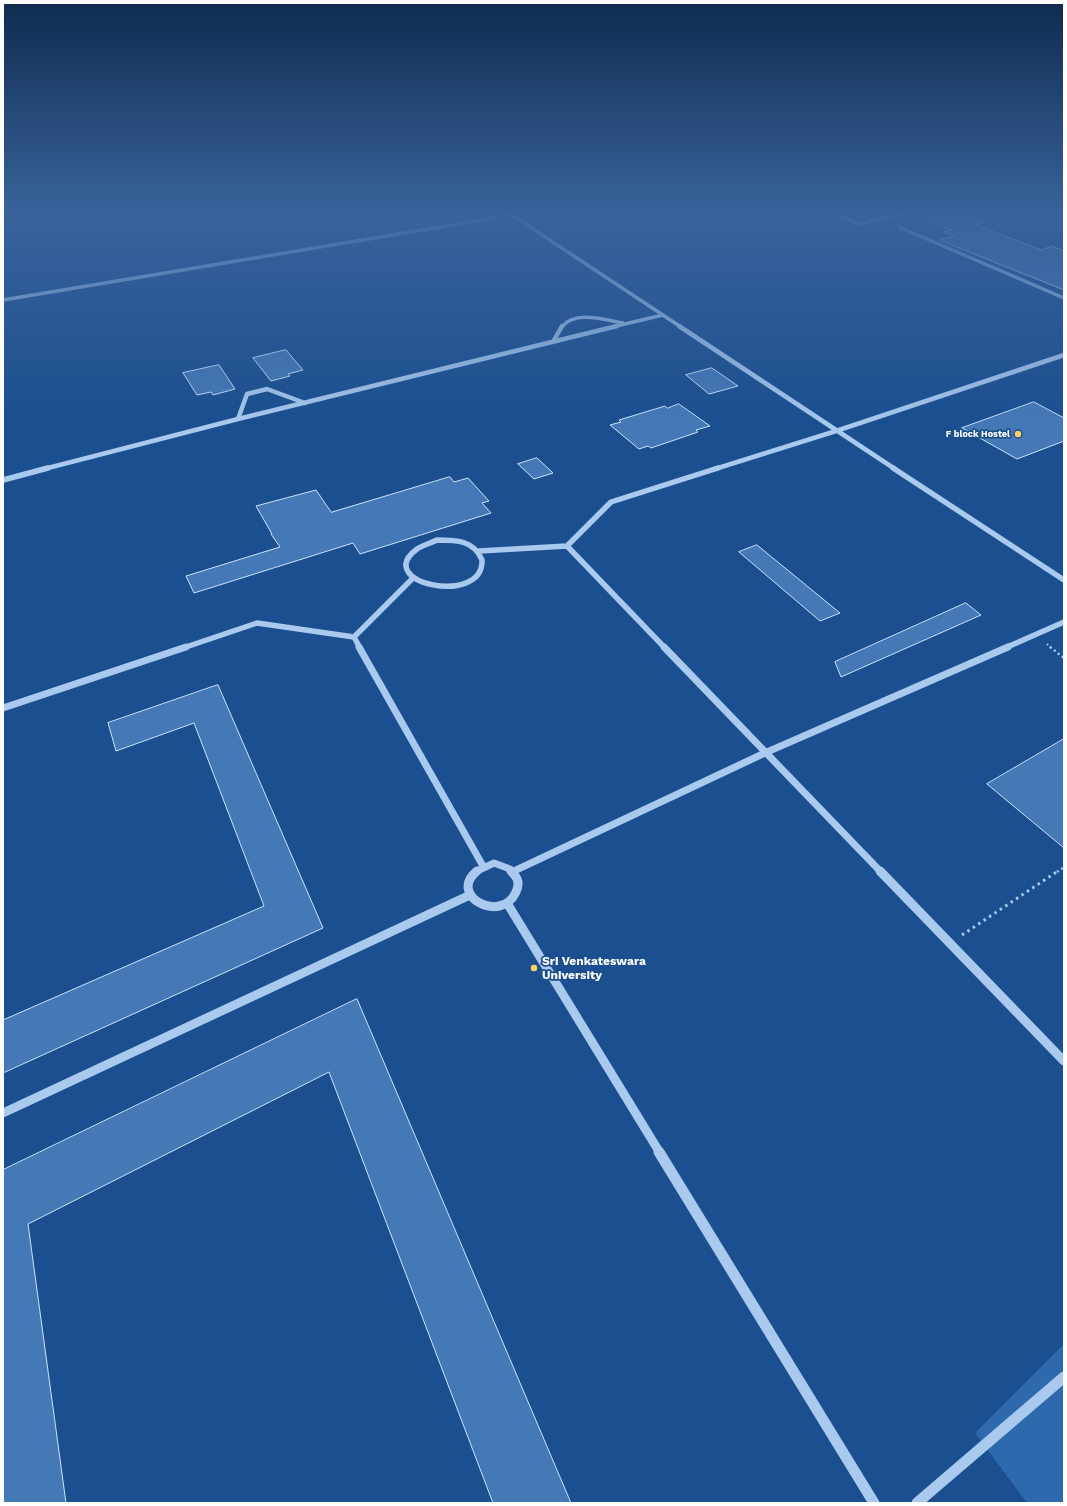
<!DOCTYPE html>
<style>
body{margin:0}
#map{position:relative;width:1067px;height:1506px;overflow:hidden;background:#1b4f8f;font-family:"Work Sans",sans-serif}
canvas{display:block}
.frame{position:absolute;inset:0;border:4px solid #fff;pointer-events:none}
</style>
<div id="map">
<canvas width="1067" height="1506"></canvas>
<div class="frame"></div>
</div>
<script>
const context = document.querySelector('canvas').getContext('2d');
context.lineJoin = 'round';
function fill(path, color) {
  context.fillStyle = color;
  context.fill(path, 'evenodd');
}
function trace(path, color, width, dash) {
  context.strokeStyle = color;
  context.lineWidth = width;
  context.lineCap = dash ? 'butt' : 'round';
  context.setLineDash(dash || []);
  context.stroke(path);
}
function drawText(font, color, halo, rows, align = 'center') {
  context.font = font + ' "Work Sans",sans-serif';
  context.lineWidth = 3.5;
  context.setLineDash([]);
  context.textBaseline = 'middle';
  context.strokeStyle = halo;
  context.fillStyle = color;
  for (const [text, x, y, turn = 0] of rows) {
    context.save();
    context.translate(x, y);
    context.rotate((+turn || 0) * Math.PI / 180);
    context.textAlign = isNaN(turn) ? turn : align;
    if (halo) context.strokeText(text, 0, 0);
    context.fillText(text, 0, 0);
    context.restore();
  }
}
fill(new Path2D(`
 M 1064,1344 L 1064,1503 L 1027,1503 L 975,1433 Z`), '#2e69ad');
const building = new Path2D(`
 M 914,214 L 957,214 L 983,223 L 976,225 L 1041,250 L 1052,246 L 1064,251 L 1064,290 L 939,240 L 954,236 L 943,232 L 951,230 L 914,215 Z
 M 286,350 L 303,370 L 288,374 L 290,376 L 271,381 L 253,358 Z
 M 219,365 L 235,389 L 213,395 L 211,392 L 197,395 L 183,373 Z
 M 712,368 L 738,386 L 709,394 L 686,375 Z
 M 1034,402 L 1064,418 L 1064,441 L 1017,459 L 962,428 Z
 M 679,404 L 710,426 L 696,430 L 698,432 L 651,448 L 648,446 L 639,449 L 610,425 L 621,422 L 619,420 L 665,406 L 667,408 Z
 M 537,458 L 553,473 L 534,479 L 518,464 Z
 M 450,477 L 454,482 L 468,478 L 489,501 L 482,503 L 491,513 L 360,554 L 353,543 L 194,593 L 186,576 L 280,547 L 271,534 L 272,534 L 256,506 L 316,490 L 331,512 Z
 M 757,545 L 840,613 L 820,621 L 739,552 Z
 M 966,603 L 981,615 L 841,677 L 835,662 Z
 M 218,685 L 323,928 L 3,1073 L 3,1020 L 264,906 L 194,723 L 116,751 L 108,723 Z
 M 1064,739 L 1064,848 L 987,784 Z
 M 357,999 L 571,1503 L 493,1503 L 329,1072 L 28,1224 L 66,1503 L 3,1503 L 3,1170 Z`);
fill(building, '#4478b7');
trace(building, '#cfe3fa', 1);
trace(new Path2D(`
 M 1047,644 L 1051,648`), '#a9c9ee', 2, [1.5, 2.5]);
trace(new Path2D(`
 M 1050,647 L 1064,658
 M 1057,872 L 1064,867`), '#a9c9ee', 2.5, [2, 3]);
trace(new Path2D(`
 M 962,935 L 1058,871`), '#a9c9ee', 3, [2.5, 4]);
trace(new Path2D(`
 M 836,214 L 859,224 L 902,214
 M 899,227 L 1064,298
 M 3,300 L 512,215 L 681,327
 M 562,327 C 574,310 606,320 623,323
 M 612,327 L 663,315`), '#a9c9ee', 3.5);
trace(new Path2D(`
 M 679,326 L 895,469
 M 553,342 L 562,326
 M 238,419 L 247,394 L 267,389 L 305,403
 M 44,469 L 238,419 L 617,326
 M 715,469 L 836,431 L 1064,355`), '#a9c9ee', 4.5);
trace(new Path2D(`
 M 893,468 L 1064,580
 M 3,480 L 48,468
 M 437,540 C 456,540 474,540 482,560 C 484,607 371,583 417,549 C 423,545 431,543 437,540 Z
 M 567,546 L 665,648
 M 479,551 L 567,546 L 611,502 L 718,468
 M 354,637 L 413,578
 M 183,648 L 257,623 L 354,637 L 360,648
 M 1005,648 L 1064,622`), '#a9c9ee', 5.5);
trace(new Path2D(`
 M 359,647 L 483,866
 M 664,647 L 881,872
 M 3,708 L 186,647
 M 514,871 L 767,752 L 1008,647
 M 475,872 L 494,863 L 510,869 L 512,872`), '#a9c9ee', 7);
trace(new Path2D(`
 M 477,871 C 447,895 501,925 516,892 C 520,883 518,878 511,871
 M 880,871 L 1064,1061
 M 507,903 L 660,1153
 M 3,1113 L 470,895`), '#a9c9ee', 9);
trace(new Path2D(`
 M 659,1152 L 874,1503
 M 917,1503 L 1064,1377`), '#a9c9ee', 11);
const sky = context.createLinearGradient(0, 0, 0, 425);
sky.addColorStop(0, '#0f2b4f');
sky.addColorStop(0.5, '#39639b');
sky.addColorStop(1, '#39639b00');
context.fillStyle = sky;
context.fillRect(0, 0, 1067, 425);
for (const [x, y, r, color] of [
 [1018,434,4,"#ffd166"],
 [534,968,4,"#ffd166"]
]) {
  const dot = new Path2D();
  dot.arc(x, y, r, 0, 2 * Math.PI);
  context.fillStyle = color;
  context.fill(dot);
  trace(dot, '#1b4f8f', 1.5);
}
drawText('bold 9px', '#fff', '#1b4f8f', [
 ["F block Hostel",1010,434]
], 'right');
drawText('bold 12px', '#fff', '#1b4f8f', [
 ["Sri Venkateswara",542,961],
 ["University",542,975]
], 'left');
</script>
